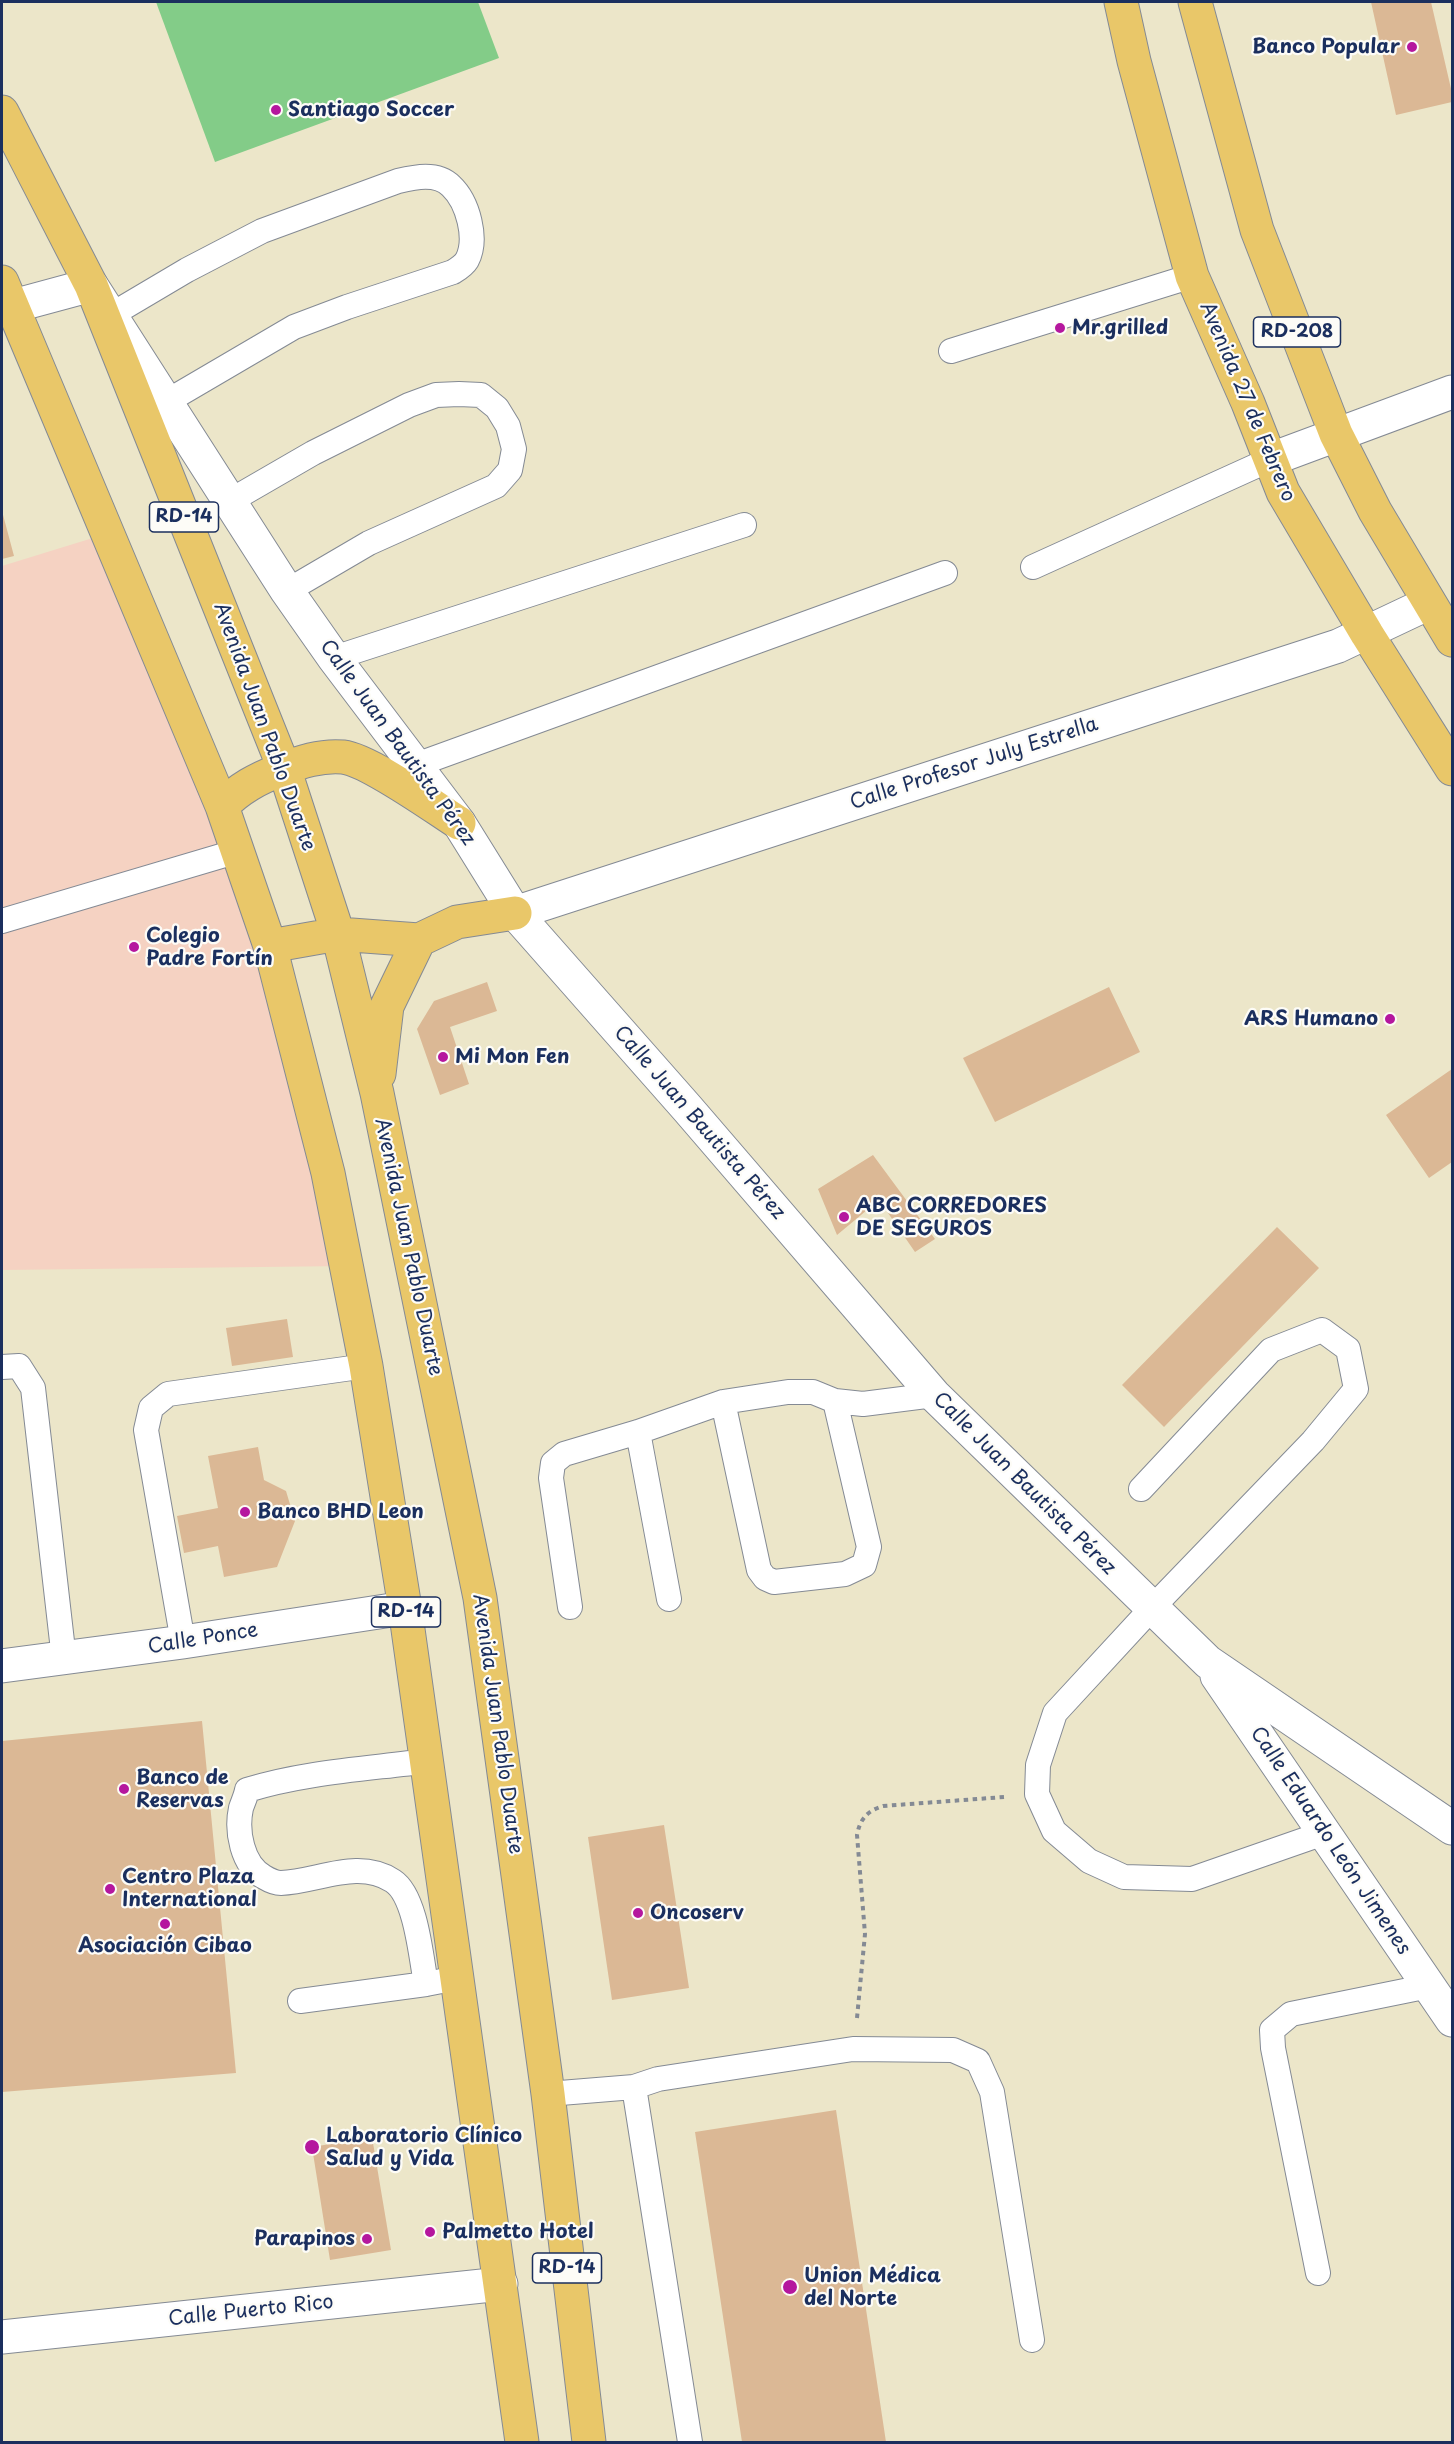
<!DOCTYPE html>
<meta charset="utf-8">
<style>
body{margin:0}
#map{position:relative;width:1454px;height:2444px;overflow:hidden;background:#ece6c9;font-family:"Playpen Sans",sans-serif}
canvas{display:block}
.frame{position:absolute;inset:0;border:3px solid #1b2f5e;pointer-events:none}
</style>
<div id="map">
<canvas width="1454" height="2444"></canvas>
<div class="frame"></div>
</div>
<script>
const context = document.querySelector('canvas').getContext('2d');
context.lineJoin = 'round';
function fill(path, color) {
  context.fillStyle = color;
  context.fill(path, 'evenodd');
}
function trace(path, color, width, dash) {
  context.strokeStyle = color;
  context.lineWidth = width;
  context.lineCap = dash ? 'butt' : 'round';
  context.setLineDash(dash || []);
  context.stroke(path);
}
function drawText(font, color, halo, rows, align = 'center') {
  context.font = font + ' "Playpen Sans",sans-serif';
  context.lineWidth = 4.5;
  context.setLineDash([]);
  context.textBaseline = 'middle';
  context.strokeStyle = halo;
  context.fillStyle = color;
  for (const [text, x, y, turn = 0] of rows) {
    context.save();
    context.translate(x, y);
    context.rotate((+turn || 0) * Math.PI / 180);
    context.textAlign = isNaN(turn) ? turn : align;
    if (halo) context.strokeText(text, 0, 0);
    context.fillText(text, 0, 0);
    context.restore();
  }
}
fill(new Path2D(`
 M 109,533 L 238,851 L 347,1266 L 2,1270 L 2,566 Z`), '#f5d2c2');
fill(new Path2D(`
 M 156,2 L 478,2 L 499,58 L 215,162 Z`), '#83cc88');
fill(new Path2D(`
 M 1371,2 L 1431,2 L 1452,93 L 1452,102 L 1396,115 Z
 M 2,511 L 14,556 L 2,559 Z
 M 487,982 L 497,1011 L 450,1027 L 469,1084 L 440,1095 L 417,1029 L 434,1001 Z
 M 1109,987 L 1140,1052 L 995,1122 L 963,1058 Z
 M 1452,1069 L 1452,1162 L 1429,1178 L 1386,1115 Z
 M 873,1155 L 935,1239 L 915,1252 L 879,1200 L 837,1235 L 818,1189 Z
 M 1277,1227 L 1319,1268 L 1164,1427 L 1122,1385 Z
 M 287,1319 L 293,1357 L 232,1366 L 226,1328 Z
 M 258,1447 L 264,1480 L 286,1491 L 295,1521 L 277,1567 L 224,1577 L 218,1546 L 184,1553 L 177,1516 L 218,1508 L 208,1456 Z
 M 202,1721 L 236,2073 L 2,2092 L 2,1741 Z
 M 664,1825 L 689,1988 L 612,2000 L 588,1837 Z
 M 836,2110 L 886,2442 L 742,2442 L 695,2132 Z
 M 372,2137 L 391,2250 L 330,2260 L 312,2147 Z`), '#dbb895');
const lane = new Path2D(`
 M 111,315 L 187,270 L 262,231 L 398,181 C 415,177 437,172 451,186 C 468,202 478,239 467,260 C 464,265 458,269 453,272 L 347,307 L 294,327 L 166,402
 M 951,351 L 1192,276
 M 230,501 L 313,453 L 409,405 L 436,395 L 459,394 L 481,395 L 497,408 L 508,426 L 514,449 L 510,470 L 496,486 L 369,543 L 287,591
 M 1033,567 L 1269,460
 M 334,658 L 744,525
 M 416,765 L 945,573
 M 2,921 L 238,851
 M 2,1367 L 19,1366 L 33,1388 L 64,1659
 M 723,1402 L 759,1570 L 765,1578 L 774,1582 L 845,1574 L 864,1565 L 869,1547 L 835,1401
 M 638,1432 L 669,1599
 M 1141,1489 L 1271,1350 L 1322,1330 L 1348,1349 L 1356,1389 L 1313,1441 L 1151,1609 L 1055,1713 L 1038,1765 L 1037,1794 L 1054,1831 L 1089,1861 L 1124,1877 L 1192,1879 L 1324,1833
 M 570,1607 L 551,1478 L 553,1463 L 564,1454 L 638,1432 L 723,1402 L 788,1392 L 813,1392 L 835,1401 L 863,1404 L 934,1395
 M 183,1642 L 146,1430 L 151,1408 L 168,1394 L 366,1366
 M 427,1761 C 367,1769 305,1772 247,1790 C 246,1796 243,1802 241,1808 C 236,1831 242,1865 264,1877 C 269,1880 275,1883 281,1883 C 317,1882 358,1858 393,1881 C 416,1896 421,1957 426,1984 L 457,1978
 M 300,2001 L 426,1984
 M 548,2094 L 634,2087
 M 1318,2273 L 1273,2048 L 1272,2030 L 1291,2014 L 1429,1986
 M 690,2442 L 634,2087 L 658,2079 L 853,2049 L 953,2050 L 978,2061 L 992,2092 L 1032,2340`);
const street = new Path2D(`
 M 2,309 L 91,285 L 287,591 L 334,658 L 459,823 L 515,913 L 687,1108 L 934,1395 L 1208,1662 L 1452,1828
 M 1269,460 L 1452,392
 M 515,913 L 1338,646 L 1429,603
 M 2,1666 L 183,1642 L 405,1608
 M 1217,1676 L 1452,2020
 M 2,2337 L 501,2284`);
const primary = new Path2D(`
 M 1121,2 L 1134,61 L 1192,276 L 1248,403 L 1283,492 L 1367,634 L 1452,769
 M 1195,2 L 1257,230 L 1336,434 L 1375,511 L 1452,640
 M 2,112 L 91,285 L 284,768 L 338,934 L 377,1093 L 480,1598 L 548,2094 L 589,2442
 M 2,282 L 222,806 L 270,946 L 328,1173 L 366,1366 L 405,1608 L 522,2442
 M 222,806 C 240,788 257,779 280,770 C 300,762 321,755 343,757 C 369,760 434,807 459,823
 M 270,946 L 338,934 L 419,940
 M 379,1074 L 387,1006 L 419,940 L 457,922 L 515,913`);
trace(lane, '#848a94', 26);
trace(street, '#848a94', 35);
trace(primary, '#848a94', 35);
trace(new Path2D(`
 M 857,2018 L 865,1934 L 857,1835 C 860,1819 867,1811 883,1806 L 1004,1797`), '#848a94', 4, [4.5, 4.5]);
trace(lane, '#fff', 24);
trace(street, '#fff', 33);
trace(primary, '#e9c769', 33);
for (const [x, y, r, color] of [
 [1412,47,6,"#b5179e"],
 [276,110,6,"#b5179e"],
 [1060,328,6,"#b5179e"],
 [134,947,6,"#b5179e"],
 [1390,1019,6,"#b5179e"],
 [443,1057,6,"#b5179e"],
 [844,1217,6,"#b5179e"],
 [245,1512,6,"#b5179e"],
 [124,1789,6,"#b5179e"],
 [110,1889,6,"#b5179e"],
 [638,1913,6,"#b5179e"],
 [165,1924,6,"#b5179e"],
 [312,2147,8,"#b5179e"],
 [430,2232,6,"#b5179e"],
 [367,2239,6,"#b5179e"],
 [790,2287,8,"#b5179e"]
]) {
  const dot = new Path2D();
  dot.arc(x, y, r, 0, 2 * Math.PI);
  context.fillStyle = color;
  context.fill(dot);
  trace(dot, '#fdfcf7', 2);
}
for (const [x, y, w] of [
 [1297,332,87],
 [184,517,69],
 [406,1612,69],
 [567,2268,69]
]) {
  const box = new Path2D();
  box.roundRect(x - w / 2, y - 15, w, 30, 4.5);
  context.fillStyle = '#fdfcf7';
  context.fill(box);
  trace(box, '#1b2f5e', 1.5);
}
drawText('bold 18px', '#1b2f5e', null, [
 ["RD-208",1297,332],
 ["RD-14",184,517],
 ["RD-14",406,1612],
 ["RD-14",567,2268]
]);
drawText('bold 20px', '#1b2f5e', '#fdfcf7', [
 ["Banco Popular",1400,47,"right"],
 ["Santiago Soccer",288,110],
 ["Mr.grilled",1072,328],
 ["Colegio",146,936],
 ["Padre Fortín",146,959],
 ["ARS Humano",1378,1019,"right"],
 ["Mi Mon Fen",455,1057],
 ["ABC CORREDORES",856,1206],
 ["DE SEGUROS",856,1229],
 ["Banco BHD Leon",257,1512],
 ["Banco de",136,1778],
 ["Reservas",136,1801],
 ["Centro Plaza",122,1877],
 ["International",122,1900],
 ["Oncoserv",650,1913],
 ["Asociación Cibao",165,1946,"center"],
 ["Laboratorio Clínico",326,2136],
 ["Salud y Vida",326,2159],
 ["Palmetto Hotel",442,2232],
 ["Parapinos",355,2239,"right"],
 ["Union Médica",804,2276],
 ["del Norte",804,2299]
], 'left');
drawText('20px', '#1b2f5e', '#fdfcf7', [
 ["Avenida 27 de Febrero",1247,402,67],
 ["Avenida Juan Pablo Duarte",264,727,70],
 ["Calle Juan Bautista Pérez",397,743,54],
 ["Calle Profesor July Estrella",974,764,-18],
 ["Calle Juan Bautista Pérez",699,1123,49],
 ["Avenida Juan Pablo Duarte",408,1247,78],
 ["Calle Juan Bautista Pérez",1024,1484,45],
 ["Calle Ponce",203,1639,-9],
 ["Avenida Juan Pablo Duarte",497,1724,82],
 ["Calle Eduardo León Jimenes",1330,1841,56],
 ["Calle Puerto Rico",251,2311,-6]
]);
</script>
